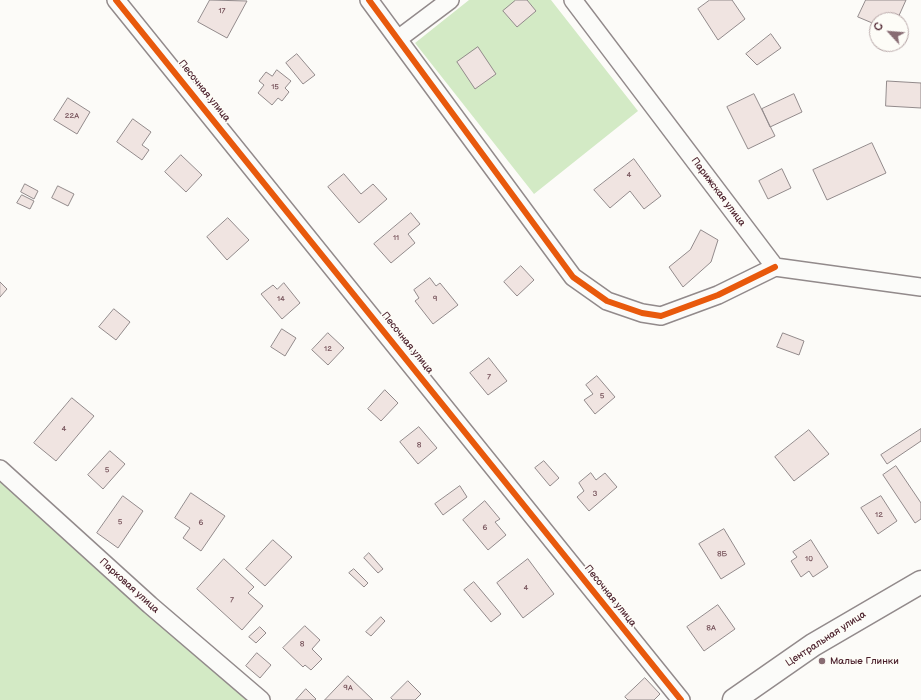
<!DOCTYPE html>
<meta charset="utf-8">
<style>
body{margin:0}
#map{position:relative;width:921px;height:700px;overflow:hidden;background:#fcfbf8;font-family:"Balsamiq Sans",sans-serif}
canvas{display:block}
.north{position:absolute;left:869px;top:12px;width:40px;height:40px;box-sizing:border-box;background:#fdfcf7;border:1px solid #b5a4a5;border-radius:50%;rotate:296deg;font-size:11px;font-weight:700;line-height:16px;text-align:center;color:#4a1f2b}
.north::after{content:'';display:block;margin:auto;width:14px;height:18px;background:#886c73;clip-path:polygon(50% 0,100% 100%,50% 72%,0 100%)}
</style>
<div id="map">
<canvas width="921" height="700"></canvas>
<div class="north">С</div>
</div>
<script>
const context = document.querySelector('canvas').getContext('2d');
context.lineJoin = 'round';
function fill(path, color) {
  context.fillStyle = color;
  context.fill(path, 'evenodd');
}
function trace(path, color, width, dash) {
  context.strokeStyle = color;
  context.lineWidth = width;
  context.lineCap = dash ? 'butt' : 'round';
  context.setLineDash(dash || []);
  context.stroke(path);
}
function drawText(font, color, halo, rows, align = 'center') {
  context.font = font + ' "Balsamiq Sans",sans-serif';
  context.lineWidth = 3.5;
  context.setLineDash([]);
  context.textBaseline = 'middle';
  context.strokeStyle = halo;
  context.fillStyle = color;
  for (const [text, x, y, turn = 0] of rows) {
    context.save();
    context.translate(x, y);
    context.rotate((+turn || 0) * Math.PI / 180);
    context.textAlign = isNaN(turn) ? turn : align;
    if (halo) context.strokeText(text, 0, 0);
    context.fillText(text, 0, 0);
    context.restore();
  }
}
fill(new Path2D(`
 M 469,0 L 551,0 L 638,111 L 534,194 L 415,43 Z
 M 0,474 L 255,700 L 0,700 Z`), '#d3eac5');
const building = new Path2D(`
 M 210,0 L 247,1 L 227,38 L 198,22 Z
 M 516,0 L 527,0 L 536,11 L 517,27 L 503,11 Z
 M 710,0 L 732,0 L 745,19 L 718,40 L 698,9 Z
 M 866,0 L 906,0 L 897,20 L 877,20 L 877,25 L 858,17 Z
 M 771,34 L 781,48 L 757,65 L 746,54 Z
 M 478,47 L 496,74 L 475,89 L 457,62 Z
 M 297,54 L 315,75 L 303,84 L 286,63 Z
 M 277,70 L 291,81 L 285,88 L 289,92 L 282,101 L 278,98 L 272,105 L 258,93 L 264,85 L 259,81 L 266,72 L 272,76 Z
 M 887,81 L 921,83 L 921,108 L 886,106 Z
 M 754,94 L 775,136 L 748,149 L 727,107 Z
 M 794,94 L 802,112 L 770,127 L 762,109 Z
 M 68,98 L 90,112 L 77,134 L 54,120 Z
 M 133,119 L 151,132 L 142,145 L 149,150 L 142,160 L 117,142 Z
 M 872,143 L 886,173 L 827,200 L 813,170 Z
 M 181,155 L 202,175 L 186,192 L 165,172 Z
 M 634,159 L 661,196 L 644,209 L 630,191 L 610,208 L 594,190 Z
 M 782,169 L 791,188 L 768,199 L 759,181 Z
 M 344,174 L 361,194 L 373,184 L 387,199 L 359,223 L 328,187 Z
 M 25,184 L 38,191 L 34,199 L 21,192 Z
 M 58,186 L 74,194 L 68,206 L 52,198 Z
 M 22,195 L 34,201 L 30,209 L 17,203 Z
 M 411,213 L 420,224 L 408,234 L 415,243 L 391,263 L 374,244 Z
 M 228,218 L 249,240 L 227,260 L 207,237 Z
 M 701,230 L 718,240 L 711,262 L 683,287 L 669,267 L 690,250 Z
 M 521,266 L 534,280 L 517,296 L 504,282 Z
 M 430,278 L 436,286 L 440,283 L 458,305 L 433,324 L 415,301 L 419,298 L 414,290 Z
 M 0,282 L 7,289 L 0,297 Z
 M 284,283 L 300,303 L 282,319 L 261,294 L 273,285 L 277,289 Z
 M 114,309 L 130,322 L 116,340 L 99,327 Z
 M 282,329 L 296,338 L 285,356 L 271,347 Z
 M 328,333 L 344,348 L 328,365 L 312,350 Z
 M 783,333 L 804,341 L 799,355 L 777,347 Z
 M 489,358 L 507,381 L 488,395 L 470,373 Z
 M 597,376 L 615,397 L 595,414 L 584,400 L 593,394 L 586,385 Z
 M 385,390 L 398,403 L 381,421 L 368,409 Z
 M 72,398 L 94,416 L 56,461 L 34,443 Z
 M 419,427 L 437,448 L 418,464 L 400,442 Z
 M 921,429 L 921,441 L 887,464 L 881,455 Z
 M 809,430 L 829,454 L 794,481 L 775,457 Z
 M 110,451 L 125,464 L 103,489 L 88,475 Z
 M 544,461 L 559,478 L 550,486 L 535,468 Z
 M 896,466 L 921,503 L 921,519 L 915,523 L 883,475 Z
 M 591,473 L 596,480 L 605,473 L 617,487 L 589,511 L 577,497 L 584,491 L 579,483 Z
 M 460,486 L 467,497 L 443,515 L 435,504 Z
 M 191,493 L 225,516 L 201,551 L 183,538 L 190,528 L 175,518 Z
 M 123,496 L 143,511 L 118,548 L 97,533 Z
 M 881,496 L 897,521 L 878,534 L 861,508 Z
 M 485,501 L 500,519 L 495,522 L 506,535 L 488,550 L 463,520 Z
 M 724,529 L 745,564 L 721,579 L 699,544 Z
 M 273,540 L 292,557 L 265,586 L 246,569 Z
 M 811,540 L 828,567 L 813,577 L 809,571 L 801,577 L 791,561 L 797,557 L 793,552 Z
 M 369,553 L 383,569 L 378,573 L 364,558 Z
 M 224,559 L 254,587 L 248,593 L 263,606 L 242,630 L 197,589 Z
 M 528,559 L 554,594 L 523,618 L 497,583 Z
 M 354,569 L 368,583 L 364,587 L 349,573 Z
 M 474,582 L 501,614 L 491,622 L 464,590 Z
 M 718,605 L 735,629 L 704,651 L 687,627 Z
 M 381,617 L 385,621 L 371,636 L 366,632 Z
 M 305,626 L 320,640 L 312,649 L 322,659 L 311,670 L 305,665 L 303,667 L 283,648 Z
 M 260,627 L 266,633 L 256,643 L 249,637 Z
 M 257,653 L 271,665 L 260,678 L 246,666 Z
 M 348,676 L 373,700 L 325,700 Z
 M 645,678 L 660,694 L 654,700 L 628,700 L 625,697 Z
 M 408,681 L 421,694 L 415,700 L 393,700 L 391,698 Z
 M 306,689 L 316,699 L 315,700 L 296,700 Z`);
fill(building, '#f0e4e1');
trace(building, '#928a8b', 1);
const street = new Path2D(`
 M 116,0 L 681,700
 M 369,0 L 573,277 L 607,301 L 642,313 L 661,316 L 718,295 L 775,267
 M 573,0 L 775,267 L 921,287
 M 398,39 L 450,0
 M 0,469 L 150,605 L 261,700`);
const secondary = new Path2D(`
 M 734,700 L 813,645 L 921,582`);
trace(street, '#928a8b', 20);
trace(secondary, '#928a8b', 25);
trace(street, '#fbfbf9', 17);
trace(secondary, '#fbfbf9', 22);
trace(new Path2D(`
 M 116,0 L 681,700
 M 369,0 L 573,277 L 607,301 L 642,313 L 661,316 L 718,295 L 775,267`), '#e8590c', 6);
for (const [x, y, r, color] of [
 [822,661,4,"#886c73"]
]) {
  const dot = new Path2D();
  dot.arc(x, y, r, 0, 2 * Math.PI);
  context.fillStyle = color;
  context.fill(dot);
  trace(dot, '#fdfcf7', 1.5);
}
drawText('8px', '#745058', null, [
 ["17",222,11],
 ["15",275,87],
 ["22А",72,116],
 ["4",629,175],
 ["11",396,238],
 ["14",281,299],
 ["9",435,299],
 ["12",328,349],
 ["7",489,377],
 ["5",602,396],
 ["4",64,429],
 ["8",419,445],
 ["5",107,470],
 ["3",595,494],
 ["12",879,515],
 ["5",120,522],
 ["6",201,523],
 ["6",485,528],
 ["8Б",722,554],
 ["10",809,559],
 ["4",526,588],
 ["7",232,600],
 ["8А",711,628],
 ["8",302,644],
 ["9А",348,688]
]);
drawText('10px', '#4a1f2b', '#fdfcf7', [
 ["Песочная улица",204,91,51],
 ["Парижская улица",718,192,53],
 ["Песочная улица",407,343,51],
 ["Парковая улица",129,586,42],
 ["Песочная улица",610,596,51],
 ["Центральная улица",826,639,-33]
]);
drawText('10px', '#4a1f2b', '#fdfcf7', [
 ["Малые Глинки",830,661]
], 'left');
</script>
